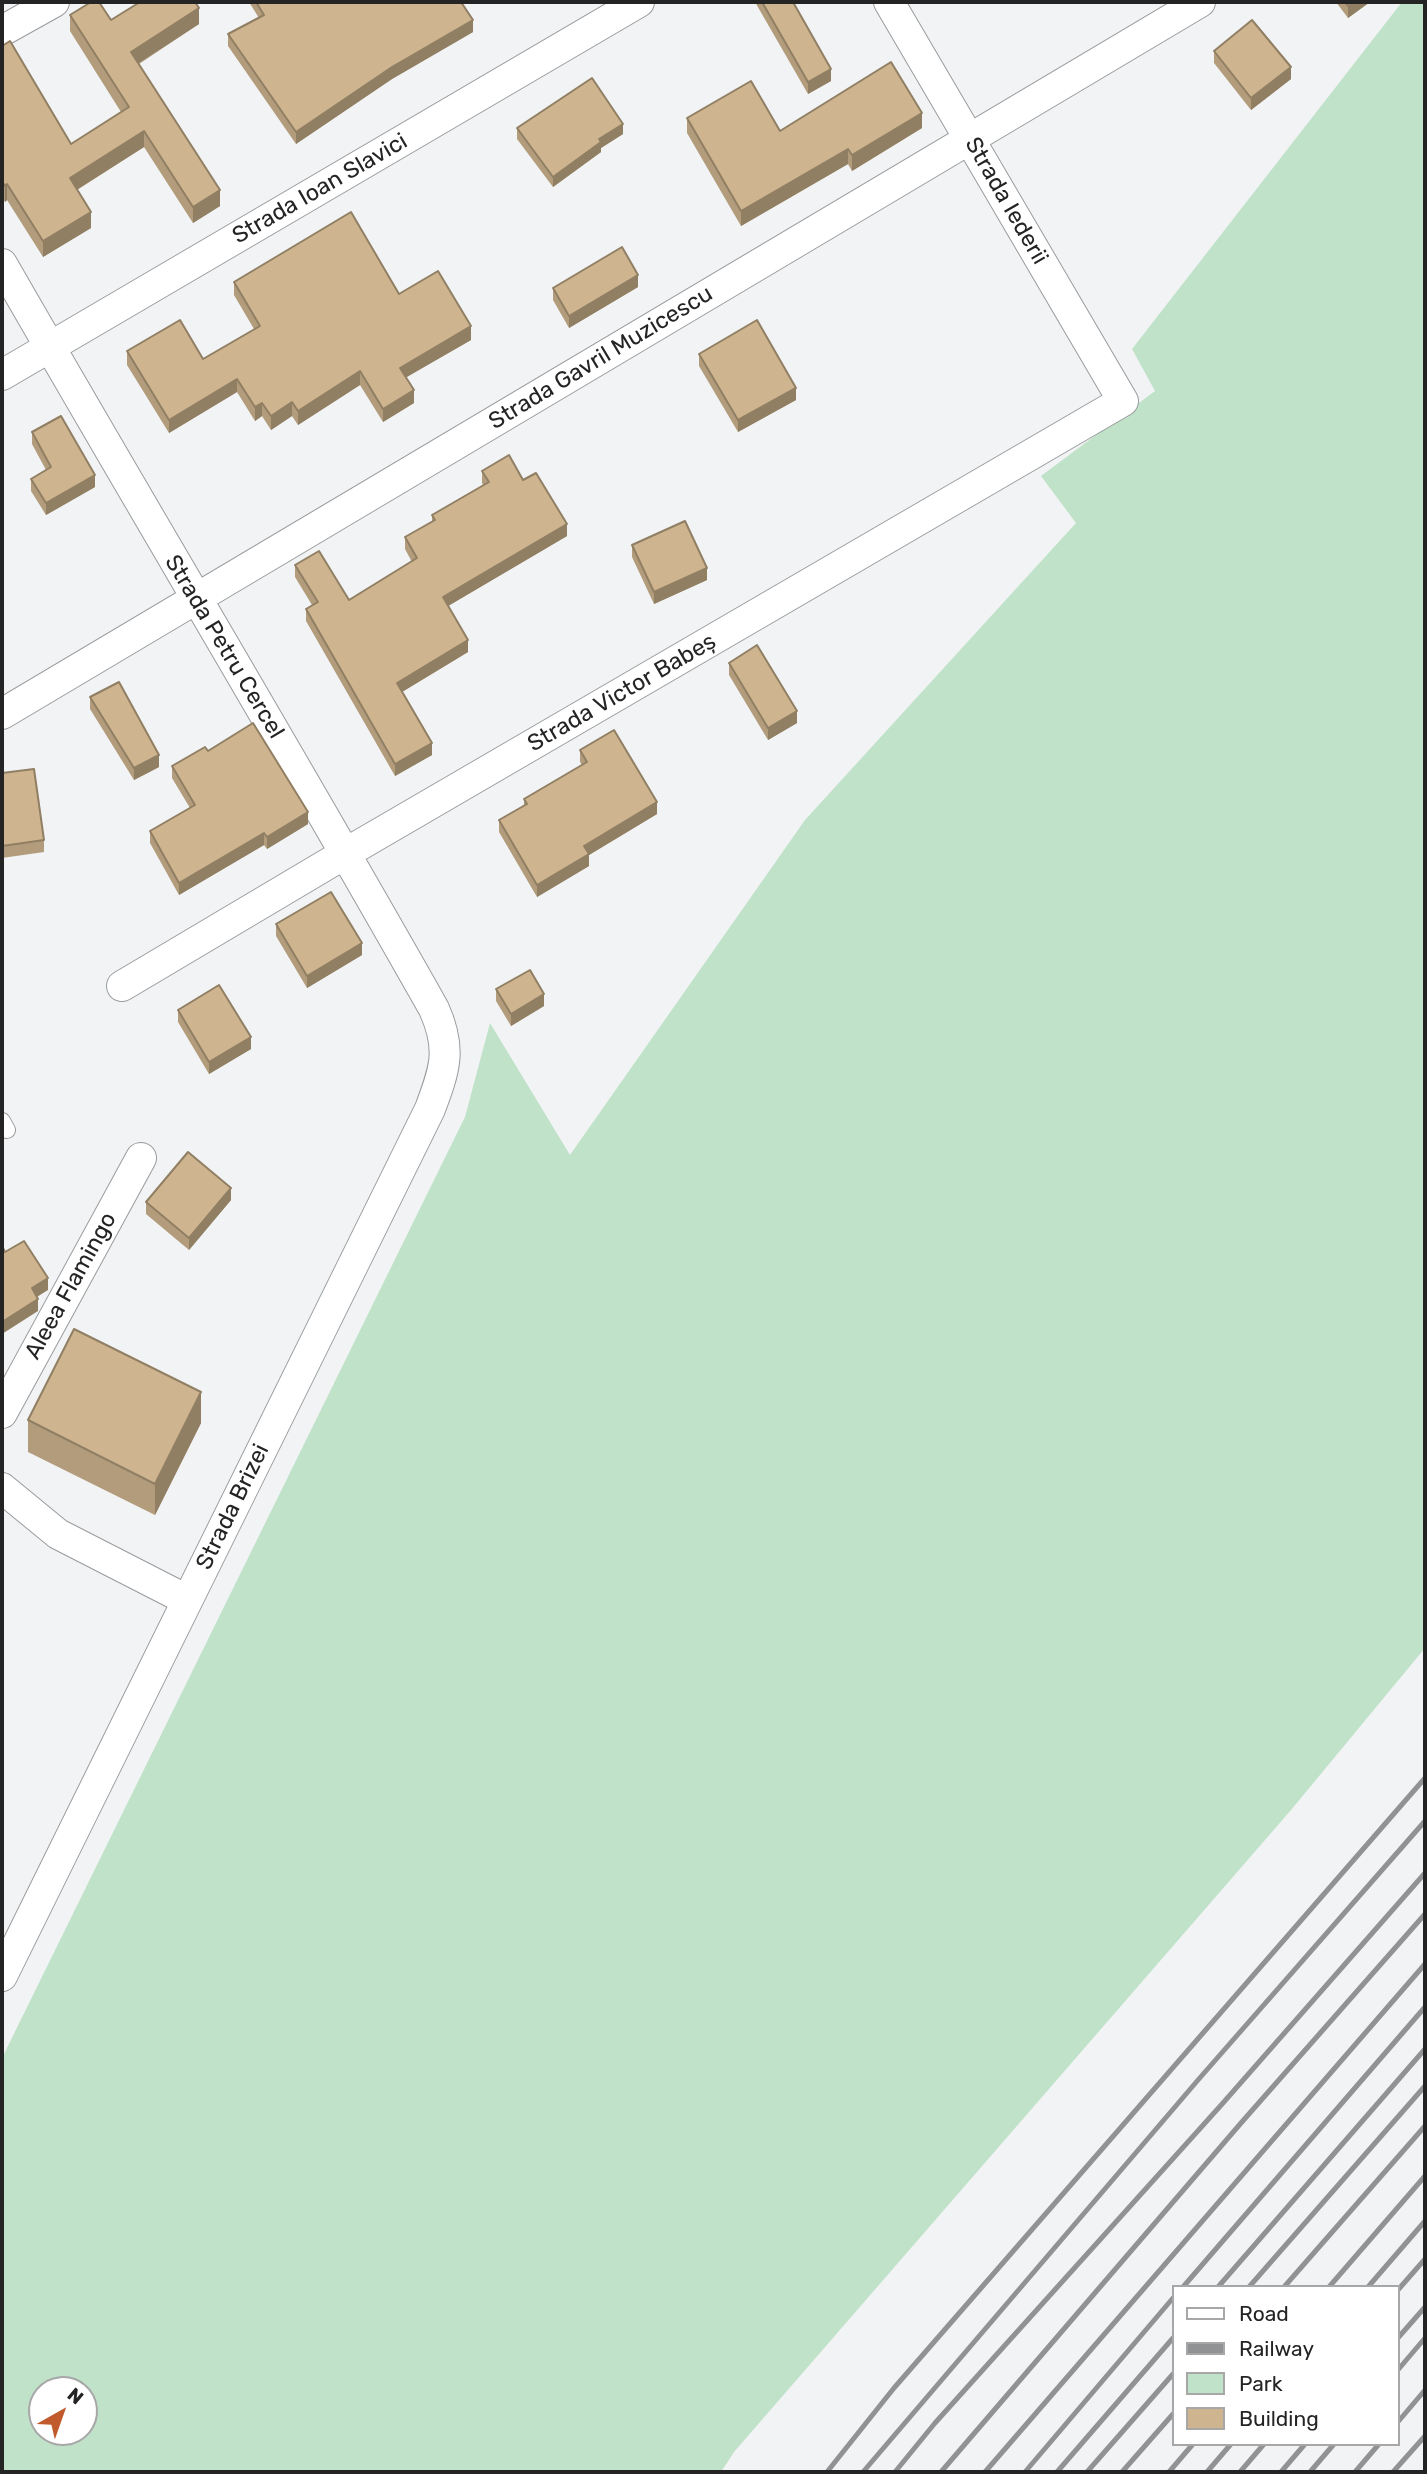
<!DOCTYPE html>
<meta charset="utf-8">
<style>
body{margin:0}
#map{position:relative;width:1427px;height:2474px;overflow:hidden;background:#f1f3f5;font-family:Rubik,sans-serif}
canvas{display:block}
.frame{position:absolute;inset:0;border:4px solid #242425;pointer-events:none}
.legend{position:absolute;left:1172px;top:2285px;width:228px;height:161px;box-sizing:border-box;background:#fff;border:2px solid #a7a7a8;margin:0;padding:9px 12px;list-style:none;font-size:21px;color:#242425}
.legend li{display:flex;align-items:center;gap:14px;height:35px}
.legend b{width:35px;border:2px solid #a7a7a8}
.north{position:absolute;left:28px;top:2376px;width:70px;height:70px;box-sizing:border-box;background:#fff;border:2px solid #a7a7a8;border-radius:50%;rotate:40deg;font-size:19px;font-weight:700;line-height:28px;text-align:center;color:#242425}
.north::after{content:'';display:block;margin:auto;width:24px;height:32px;background:#c15a2d;clip-path:polygon(50% 0,100% 100%,50% 72%,0 100%)}
</style>
<div id="map">
<canvas width="1427" height="2474"></canvas>
<div class="frame"></div>
<ul class="legend">
<li><b style="height:9px;background:#fff"></b>Road</li>
<li><b style="height:9px;background:#909293"></b>Railway</li>
<li><b style="height:19px;background:#c0e2c9"></b>Park</li>
<li><b style="height:19px;background:#cfb58f"></b>Building</li>
</ul>
<div class="north">N</div>
</div>
<script>
const context = document.querySelector('canvas').getContext('2d');
context.lineJoin = 'round';
function fill(path, color) {
  context.fillStyle = color;
  context.fill(path, 'evenodd');
}
function trace(path, color, width, dash) {
  context.strokeStyle = color;
  context.lineWidth = width;
  context.lineCap = dash ? 'butt' : 'round';
  context.setLineDash(dash || []);
  context.stroke(path);
}
function drawText(font, color, halo, rows, align = 'center') {
  context.font = font + ' Rubik,sans-serif';
  context.lineWidth = 5;
  context.setLineDash([]);
  context.textBaseline = 'middle';
  context.strokeStyle = halo;
  context.fillStyle = color;
  for (const [text, x, y, turn = 0] of rows) {
    context.save();
    context.translate(x, y);
    context.rotate((+turn || 0) * Math.PI / 180);
    context.textAlign = isNaN(turn) ? turn : align;
    if (halo) context.strokeText(text, 0, 0);
    context.fillText(text, 0, 0);
    context.restore();
  }
}
fill(new Path2D(`
 M 1402,2 L 1425,2 L 1425,1648 L 1291,1810 L 734,2452 L 721,2472 L 2,2472 L 2,2058 L 465,1117 L 490,1023 L 570,1155 L 805,820 L 1076,523 L 1041,476 L 1155,391 L 1132,349 ZM 42,2390 L 84,2390 L 84,2432 L 42,2432 Z`), '#c0e2c9');
const lane = new Path2D(`
 M 2,1121 L 7,1130`);
const street = new Path2D(`
 M 2,31 L 54,2
 M 2,264 C 145,513 293,759 434,1009 C 452,1049 445,1069 430,1109 L 2,1976
 M 2,375 L 639,2
 M 2,714 L 1200,2
 M 122,986 L 346,853 L 1123,401 L 889,2
 M 2,1413 L 141,1158
 M 2,1488 L 58,1534 L 187,1600`);
trace(lane, '#999b9d', 18);
trace(street, '#999b9d', 32);
trace(lane, '#fff', 16);
trace(street, '#fff', 30);
trace(new Path2D(`
 M 1183,2287 L 1425,2007
 M 1218,2287 L 1425,2049
 M 1249,2287 L 1425,2086
 M 1284,2287 L 1425,2126
 M 1329,2287 L 1425,2176
 M 1368,2287 L 1425,2221
 M 1397,2291 L 1425,2259
 M 1397,2339 L 1425,2307
 M 1397,2371 L 1425,2338
 M 1397,2423 L 1425,2390
 M 827,2472 L 894,2388 L 1425,1778
 M 863,2472 L 1198,2080 L 1425,1821
 M 895,2472 L 935,2423 L 1223,2103 L 1425,1873
 M 941,2472 L 1241,2123 L 1425,1914
 M 985,2472 L 1425,1964
 M 1025,2472 L 1173,2298
 M 1057,2472 L 1173,2338
 M 1087,2472 L 1173,2374
 M 1122,2472 L 1173,2414
 M 1169,2472 L 1193,2444
 M 1207,2472 L 1231,2444
 M 1240,2472 L 1264,2444
 M 1281,2472 L 1305,2444
 M 1310,2472 L 1334,2444
 M 1355,2472 L 1379,2444
 M 1393,2472 L 1425,2436`), '#909293', 5);
fill(new Path2D(`
 M 249,2 L 461,2 L 473,32 L 392,79 L 296,144 L 228,46 L 228,34 L 259,18 Z
 M 755,2 L 793,2 L 831,81 L 808,94 Z
 M 1336,2 L 1370,2 L 1348,18 Z
 M 70,15 L 111,20 L 199,24 L 139,64 L 220,206 L 193,223 L 144,147 L 77,190 L 91,228 L 43,257 L 7,200 L 5,202 L 2,197 L 2,46 L 71,144 L 121,112 L 70,31 Z
 M 1214,51 L 1291,79 L 1251,110 L 1214,63 Z
 M 687,118 L 780,131 L 922,128 L 852,171 L 848,164 L 741,226 L 687,133 Z
 M 517,128 L 623,134 L 601,148 L 601,152 L 553,187 L 517,139 Z
 M 234,282 L 399,294 L 471,340 L 406,377 L 414,403 L 383,422 L 360,385 L 298,425 L 292,416 L 271,430 L 262,416 L 255,421 L 237,392 L 169,433 L 127,365 L 127,351 L 203,359 L 254,329 L 234,295 Z
 M 638,287 L 569,328 L 553,300 L 553,288 Z
 M 699,354 L 796,400 L 738,432 L 699,366 Z
 M 32,432 L 95,487 L 46,515 L 31,491 L 31,479 L 46,470 L 32,444 Z
 M 482,471 L 523,480 L 567,536 L 448,606 L 468,652 L 402,692 L 432,755 L 395,776 L 306,621 L 306,609 L 312,605 L 295,577 L 295,565 L 349,600 L 412,562 L 405,549 L 405,537 L 432,522 L 432,515 L 483,485 L 482,483 Z
 M 632,545 L 707,580 L 654,604 L 632,557 Z
 M 729,663 L 797,723 L 768,740 L 729,675 Z
 M 90,697 L 159,767 L 134,780 L 90,709 Z
 M 580,750 L 657,814 L 589,855 L 589,866 L 537,897 L 499,832 L 499,820 L 524,805 L 524,799 L 582,765 L 580,762 Z
 M 208,751 L 308,824 L 267,849 L 264,845 L 179,895 L 150,843 L 150,831 L 190,808 L 172,778 L 172,766 Z
 M 2,773 L 44,840 L 44,852 L 2,858 Z
 M 276,924 L 362,955 L 307,988 L 276,936 Z
 M 496,989 L 544,1006 L 511,1026 L 496,1001 Z
 M 178,1010 L 251,1049 L 209,1074 L 178,1022 Z
 M 231,1200 L 189,1250 L 146,1214 L 146,1202 Z
 M 28,1420 L 201,1423 L 155,1515 L 28,1452 Z`), '#b29c7b');
fill(new Path2D(`
 M 1353,2 L 1370,2 L 1348,18 L 1348,6 Z
 M 199,8 L 199,24 L 131,68 L 131,52 Z
 M 473,20 L 473,32 L 392,79 L 296,144 L 296,132 L 392,67 Z
 M 1291,67 L 1291,79 L 1251,110 L 1251,98 Z
 M 831,69 L 831,81 L 808,94 L 808,82 Z
 M 922,113 L 922,128 L 852,171 L 852,155 Z
 M 623,124 L 623,134 L 601,148 L 601,152 L 553,187 L 553,177 L 599,139 Z
 M 144,131 L 144,147 L 70,194 L 70,178 Z
 M 848,149 L 848,164 L 741,226 L 741,211 Z
 M 7,184 L 7,200 L 5,202 L 5,186 Z
 M 220,190 L 220,206 L 193,223 L 193,207 Z
 M 91,212 L 91,228 L 43,257 L 43,241 Z
 M 638,275 L 638,287 L 569,328 L 569,316 Z
 M 471,326 L 471,340 L 400,381 L 400,368 Z
 M 360,371 L 360,385 L 298,425 L 298,411 Z
 M 237,379 L 237,392 L 169,433 L 169,420 Z
 M 796,388 L 796,400 L 738,432 L 738,420 Z
 M 414,390 L 414,403 L 383,422 L 383,409 Z
 M 292,402 L 292,416 L 271,430 L 271,416 Z
 M 262,403 L 262,416 L 255,421 L 255,407 Z
 M 95,475 L 95,487 L 46,515 L 46,503 Z
 M 567,524 L 567,536 L 443,609 L 443,597 Z
 M 707,568 L 707,580 L 654,604 L 654,592 Z
 M 468,640 L 468,652 L 397,695 L 397,683 Z
 M 797,711 L 797,723 L 768,740 L 768,728 Z
 M 432,743 L 432,755 L 395,776 L 395,764 Z
 M 159,755 L 159,767 L 134,780 L 134,768 Z
 M 657,802 L 657,814 L 589,855 L 589,866 L 537,897 L 537,885 L 584,846 Z
 M 308,812 L 308,824 L 267,849 L 267,837 Z
 M 264,833 L 264,845 L 179,895 L 179,883 Z
 M 362,943 L 362,955 L 307,988 L 307,976 Z
 M 544,994 L 544,1006 L 511,1026 L 511,1014 Z
 M 251,1037 L 251,1049 L 209,1074 L 209,1062 Z
 M 231,1188 L 231,1200 L 189,1250 L 189,1238 Z
 M 48,1278 L 48,1290 L 32,1300 L 32,1288 Z
 M 38,1299 L 38,1311 L 2,1334 L 2,1322 Z
 M 201,1392 L 201,1423 L 155,1515 L 155,1484 Z`), '#917f64');
const building = new Path2D(`
 M 91,2 L 99,2 L 111,20 L 140,2 L 195,2 L 199,8 L 131,52 L 220,190 L 193,207 L 144,131 L 70,178 L 91,212 L 43,241 L 7,184 L 5,186 L 2,181 L 2,46 L 10,41 L 71,144 L 129,107 L 70,15 Z
 M 256,2 L 461,2 L 473,20 L 392,67 L 296,132 L 228,34 L 264,15 Z
 M 762,2 L 793,2 L 831,69 L 808,82 Z
 M 1345,2 L 1353,2 L 1348,6 Z
 M 1252,20 L 1291,67 L 1251,98 L 1214,51 Z
 M 891,62 L 922,113 L 852,155 L 848,149 L 741,211 L 687,118 L 751,81 L 780,131 Z
 M 592,78 L 623,124 L 599,139 L 601,142 L 553,177 L 517,128 Z
 M 351,212 L 399,294 L 438,271 L 471,326 L 400,368 L 414,390 L 383,409 L 360,371 L 298,411 L 292,402 L 271,416 L 262,403 L 255,407 L 237,379 L 169,420 L 127,351 L 180,320 L 203,359 L 260,326 L 234,282 Z
 M 622,247 L 638,275 L 569,316 L 553,288 Z
 M 757,320 L 796,388 L 738,420 L 699,354 Z
 M 61,416 L 95,475 L 46,503 L 31,479 L 51,467 L 32,432 Z
 M 509,455 L 523,480 L 536,473 L 567,524 L 443,597 L 468,640 L 397,683 L 432,743 L 395,764 L 306,609 L 318,602 L 295,565 L 319,551 L 349,600 L 417,558 L 405,537 L 435,520 L 432,515 L 489,482 L 482,471 Z
 M 685,521 L 707,568 L 654,592 L 632,545 Z
 M 757,645 L 797,711 L 768,728 L 729,663 Z
 M 119,682 L 159,755 L 134,768 L 90,697 Z
 M 253,723 L 308,812 L 267,837 L 264,833 L 179,883 L 150,831 L 195,805 L 172,766 L 205,747 L 208,751 Z
 M 614,730 L 657,802 L 584,846 L 589,854 L 537,885 L 499,820 L 527,804 L 524,799 L 587,762 L 580,750 Z
 M 34,769 L 44,840 L 2,846 L 2,773 Z
 M 331,892 L 362,943 L 307,976 L 276,924 Z
 M 530,970 L 544,994 L 511,1014 L 496,989 Z
 M 219,985 L 251,1037 L 209,1062 L 178,1010 Z
 M 188,1152 L 231,1188 L 189,1238 L 146,1202 Z
 M 24,1241 L 48,1278 L 32,1288 L 38,1299 L 2,1322 L 2,1246 L 5,1252 Z
 M 74,1329 L 201,1392 L 155,1484 L 28,1420 Z`);
fill(building, '#cfb58f');
trace(building, '#917f64', 2);
drawText('23px', '#242425', '#fff', [
 ["Strada Ioan Slavici",320,189,-30],
 ["Strada Iederii",1006,201,60],
 ["Strada Gavril Muzicescu",601,358,-31],
 ["Strada Petru Cercel",224,647,59],
 ["Strada Victor Babeș",622,693,-30],
 ["Aleea Flamingo",71,1286,-61],
 ["Strada Brizei",233,1507,-64]
]);
</script>
